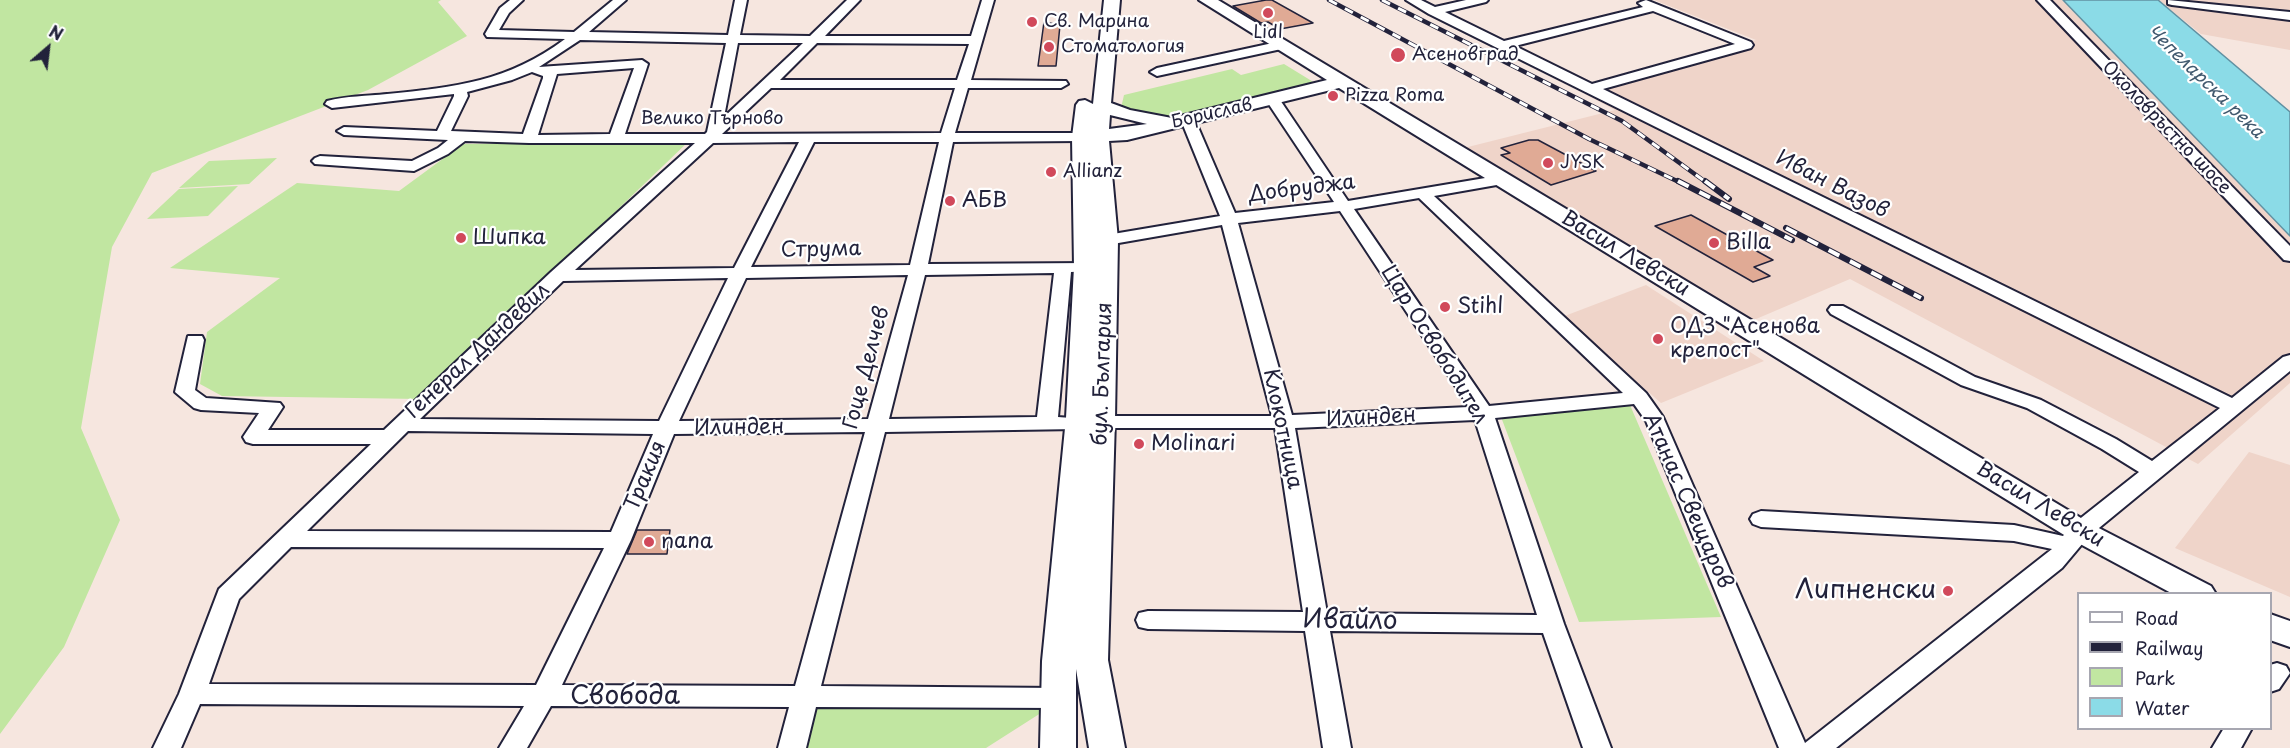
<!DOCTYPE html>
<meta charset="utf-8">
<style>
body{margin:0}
#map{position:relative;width:2290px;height:748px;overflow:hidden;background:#f6e6df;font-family:"Playpen Sans",sans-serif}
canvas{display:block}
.legend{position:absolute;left:2077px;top:592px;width:195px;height:138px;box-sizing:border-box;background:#fff;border:2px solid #a7a7b1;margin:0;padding:8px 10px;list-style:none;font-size:18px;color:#22223b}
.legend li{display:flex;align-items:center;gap:12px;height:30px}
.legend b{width:30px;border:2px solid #a7a7b1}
.north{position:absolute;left:18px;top:18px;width:60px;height:60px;-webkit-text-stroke:4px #fff;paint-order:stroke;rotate:28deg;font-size:16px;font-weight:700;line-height:24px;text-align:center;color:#22223b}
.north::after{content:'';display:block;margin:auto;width:21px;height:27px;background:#22223b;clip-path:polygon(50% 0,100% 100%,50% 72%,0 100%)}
</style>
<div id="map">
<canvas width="2290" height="748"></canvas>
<ul class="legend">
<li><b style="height:8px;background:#fff"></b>Road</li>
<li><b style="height:8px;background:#22223b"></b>Railway</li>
<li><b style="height:16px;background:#c1e6a1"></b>Park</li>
<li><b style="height:16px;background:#8bdbe7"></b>Water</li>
</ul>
<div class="north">N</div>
</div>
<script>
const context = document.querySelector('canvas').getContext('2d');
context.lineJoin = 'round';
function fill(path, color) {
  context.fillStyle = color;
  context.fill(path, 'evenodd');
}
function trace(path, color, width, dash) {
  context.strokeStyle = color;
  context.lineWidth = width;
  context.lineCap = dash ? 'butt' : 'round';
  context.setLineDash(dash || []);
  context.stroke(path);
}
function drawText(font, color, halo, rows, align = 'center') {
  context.font = font + ' "Playpen Sans",sans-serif';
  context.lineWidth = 4.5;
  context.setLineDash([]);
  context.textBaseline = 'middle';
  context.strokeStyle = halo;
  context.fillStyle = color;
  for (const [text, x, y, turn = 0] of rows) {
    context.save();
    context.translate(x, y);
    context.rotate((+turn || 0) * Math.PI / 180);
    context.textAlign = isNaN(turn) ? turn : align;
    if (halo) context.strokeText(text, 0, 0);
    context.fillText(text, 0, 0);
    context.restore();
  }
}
fill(new Path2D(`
 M 1654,0 L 2063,0 L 2290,236 L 2290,383 L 2198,464 L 1850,279 L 1749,322 L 1456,150 L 1615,110 L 1585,94 L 1756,40 Z
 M 2158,0 L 2290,0 L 2290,50 L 2201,34 Z
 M 1646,285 L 1764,361 L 1661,403 L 1562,317 Z
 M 2249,452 L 2290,465 L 2290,597 L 2175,548 Z`), '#efd4c9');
fill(new Path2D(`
 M 0,0 L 441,0 L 438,2 L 467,36 L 368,90 L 152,173 L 112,247 L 81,428 L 120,520 L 64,647 L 0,734 Z
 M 1284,64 L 1315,83 L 1178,118 L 1121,108 L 1124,95 L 1232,69 L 1241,75 Z
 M 688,142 L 420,399 L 222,396 L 200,384 L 207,332 L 280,278 L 170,268 L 297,183 L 399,191 L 463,144 Z
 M 277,158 L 249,184 L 179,188 L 209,161 Z
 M 238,186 L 208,216 L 147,219 L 179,189 Z
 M 1630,405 L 1721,617 L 1579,622 L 1501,417 Z
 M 1055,704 L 986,748 L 803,748 L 813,706 Z`), '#c1e6a1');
const water = new Path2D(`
 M 2063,0 L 2158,0 L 2290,112 L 2290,236 Z`);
fill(water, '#8bdbe7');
trace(water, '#6191a2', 1.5);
const building = new Path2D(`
 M 1266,0 L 1272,0 L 1313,23 L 1280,29 L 1268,22 L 1261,23 L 1233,6 Z
 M 1044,22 L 1060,25 L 1056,66 L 1038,66 Z
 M 1529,140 L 1538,140 L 1596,171 L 1551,185 L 1501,155 L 1510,153 L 1501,148 Z
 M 1691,215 L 1773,260 L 1754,267 L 1770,276 L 1753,282 L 1655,226 Z
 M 637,530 L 670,530 L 667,554 L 627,554 Z`);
fill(building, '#e0aa95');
trace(building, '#22223b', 1.5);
const minor = new Path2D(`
 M 510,0 L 523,0 L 509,13 L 499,30 L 574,32 L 613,0 L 626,0 L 589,32 L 728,35 L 735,0 L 747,0 L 740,35 L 810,36 L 847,0 L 860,0 L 825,36 L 971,36 L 982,0 L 994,0 L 971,80 L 1066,81 L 1068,84 L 1061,88 L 968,88 L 955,133 L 1081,133 L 1088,137 L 1081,141 L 953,142 L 928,264 L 1091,263 L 1094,267 L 1091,271 L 1071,272 L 1058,417 L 1085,419 L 1088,423 L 1085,427 L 1078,429 L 885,432 L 821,686 L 1059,688 L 1068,691 L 1072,698 L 1068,705 L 1059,708 L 816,707 L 806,748 L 778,748 L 789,707 L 551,706 L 527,748 L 499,748 L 524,706 L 200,704 L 181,748 L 153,748 L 179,694 L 219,589 L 371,444 L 253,444 L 246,442 L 243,437 L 259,413 L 201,410 L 194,408 L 175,392 L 188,336 L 202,336 L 204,340 L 195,390 L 206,398 L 280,403 L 283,407 L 268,430 L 384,430 L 551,272 L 695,143 L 529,143 L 465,141 L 448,154 L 414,171 L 315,164 L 312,161 L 315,158 L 320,156 L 412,161 L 438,148 L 448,140 L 344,135 L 337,131 L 344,127 L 437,131 L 454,96 L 454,94 L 332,108 L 325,104 L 327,101 C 346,96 367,96 387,94 C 456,87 507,82 565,39 L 487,37 L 485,34 L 500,8 ZM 580,40 L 726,43 L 707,132 L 705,134 L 625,134 L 648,64 L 642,60 L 539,67 ZM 738,43 L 803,43 L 724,117 ZM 817,43 L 969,44 L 957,80 L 780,80 ZM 634,68 L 610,134 L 538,135 L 557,74 ZM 532,72 L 543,76 L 543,78 L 523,134 L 451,131 L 468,96 L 467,92 L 512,80 ZM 771,88 L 955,88 L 941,133 L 722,134 ZM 799,142 L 734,268 L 575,270 L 713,143 ZM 814,142 L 939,142 L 910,265 L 751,267 ZM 1054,273 L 1037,417 L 889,419 L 925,275 ZM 908,275 L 868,419 L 679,421 L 746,278 ZM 728,278 L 659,421 L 420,419 L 563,281 ZM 408,431 L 653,434 L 611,532 L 307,531 ZM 865,432 L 795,686 L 562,685 L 631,540 L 674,434 ZM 291,547 L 604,548 L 536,685 L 209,684 L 239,599 Z
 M 1406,0 L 1421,0 L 1435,7 L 1466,0 L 1488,0 L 1486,2 L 1445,12 L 1504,41 L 1643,7 L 1638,3 L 1646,0 L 1751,42 L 1753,45 L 1751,48 L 1603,89 L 2232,398 L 2283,357 L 2290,355 L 2290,371 L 2088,537 L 2062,568 L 1836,748 L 1779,748 L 1646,421 L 1634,404 L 1495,418 L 1564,624 L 1611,748 L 1583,748 L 1543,633 L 1330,631 L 1351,748 L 1323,748 L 1305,631 L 1148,629 L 1139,627 L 1136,620 L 1139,613 L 1148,611 L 1303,612 L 1275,428 L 1102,428 L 1095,426 L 1092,422 L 1095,418 L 1102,416 L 1272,416 L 1222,225 L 1107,245 L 1099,240 L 1107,235 L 1220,216 L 1181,120 L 1183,117 L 1188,116 L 1195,120 L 1235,213 L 1334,202 L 1266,100 L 1273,96 L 1278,97 L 1348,201 L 1503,175 L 1508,177 L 1511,180 L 1508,183 L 1434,196 L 1646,393 L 1663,417 L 1805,743 L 2052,549 L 2014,541 L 1761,527 L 1753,524 L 1750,519 L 1753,514 L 1761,511 L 2014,525 L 2063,536 L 2072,525 L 2139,472 L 2102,449 L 2027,408 L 1961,385 L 1831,314 L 1828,310 L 1831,306 L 1843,306 L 1975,377 L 2041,400 L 2116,439 L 2152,461 L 2220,408 L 1429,14 ZM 1653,11 L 1735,44 L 1592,84 L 1515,46 ZM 1419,198 L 1623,393 L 1489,406 L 1354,209 ZM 1340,211 L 1469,407 L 1292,415 L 1238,223 ZM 1475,420 L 1537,615 L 1327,613 L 1295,428 Z
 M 2037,0 L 2050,0 L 2290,246 L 2290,261 L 2284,260 Z
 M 2168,0 L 2290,12 L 2290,20 L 2172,5 L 2168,4 Z
 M 1282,41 L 1286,42 L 1288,45 L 1286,48 L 1157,76 L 1150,72 L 1157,68 Z
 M 2277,663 L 2286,666 L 2290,673 L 2279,689 L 2270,692 L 2270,665 Z
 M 2224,728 L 2252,728 L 2241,748 L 2212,748 Z`);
const major = new Path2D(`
 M 1104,0 L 1120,0 L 1111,103 L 1130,110 L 1172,118 L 1327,80 L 1199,0 L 1218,0 L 2091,524 L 2211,586 L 2216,594 L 2173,594 L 2069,538 L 1339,88 L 1127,140 L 1109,141 L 1118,240 L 1115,419 L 1108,660 L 1125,748 L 1089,748 L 1076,669 L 1076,748 L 1040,748 L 1042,661 L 1066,418 L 1074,267 L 1072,137 L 1076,105 L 1079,101 L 1085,100 L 1093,104 ZM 1110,115 L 1147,124 L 1109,129 Z
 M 2270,614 L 2290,621 L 2290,647 L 2270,640 Z`);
trace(minor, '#22223b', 4);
trace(major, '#22223b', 4);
fill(minor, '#fff');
fill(major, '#fff');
const railFar1 = new Path2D(`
 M 1329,0 L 1589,139 L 1681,183
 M 1382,0 L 1622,121 L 1707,183`);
const rail = new Path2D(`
 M 1678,181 L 1792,240
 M 1705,181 L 1729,199
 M 1786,228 L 1921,298`);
trace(railFar1, '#22223b', 4.5);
trace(rail, '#22223b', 6);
trace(railFar1, '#fff', 3, [9]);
trace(rail, '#fff', 4, [12]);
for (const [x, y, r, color] of [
 [1268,13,6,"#d1495b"],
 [1032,22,6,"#d1495b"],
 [1049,47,6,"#d1495b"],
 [1398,55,8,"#d1495b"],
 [1333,96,6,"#d1495b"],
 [1548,163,6,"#d1495b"],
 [1051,172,6,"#d1495b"],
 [950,201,6,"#d1495b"],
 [461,238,6,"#d1495b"],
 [1714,243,6,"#d1495b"],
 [1445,307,6,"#d1495b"],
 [1658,339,6,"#d1495b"],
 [1139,444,6,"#d1495b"],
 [649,542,6,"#d1495b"],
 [1948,591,6,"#d1495b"]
]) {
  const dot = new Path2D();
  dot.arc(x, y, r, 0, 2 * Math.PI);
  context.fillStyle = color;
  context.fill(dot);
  trace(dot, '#fff', 2);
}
drawText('18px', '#22223b', '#fff', [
 ["Св. Марина",1044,22],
 ["Lidl",1268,33,"center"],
 ["Стоматология",1061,47],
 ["Асеновград",1412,55],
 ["Pizza Roma",1345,96],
 ["JYSK",1560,163],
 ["Allianz",1063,172]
], 'left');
drawText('italic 18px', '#425a6f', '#fff', [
 ["Чепеларска река",2205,82,44]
]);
drawText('18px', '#22223b', '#fff', [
 ["Борислав",1212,114,-13],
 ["Велико Търново",712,119],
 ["Околовръстно шосе",2166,128,46]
]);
drawText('21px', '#22223b', '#fff', [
 ["Иван Вазов",1832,185,27],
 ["Добруджа",1302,189,-7],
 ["Струма",821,250,-1],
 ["Васил Левски",1625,254,31],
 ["Цар Освободител",1434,345,58],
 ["Генерал Дандевил",478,351,-43],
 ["Гоце Делчев",867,368,-75],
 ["бул. България",1103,374,-88],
 ["Илинден",1371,418,-3],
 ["Илинден",739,428,-1],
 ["Клокотница",1282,429,78],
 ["Тракия",646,476,-67],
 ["Атанас Свещаров",1687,501,66],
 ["Васил Левски",2040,505,31]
]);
drawText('21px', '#22223b', '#fff', [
 ["АБВ",962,201],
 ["Шипка",473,238],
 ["Billa",1726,243],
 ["Stihl",1457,307],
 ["ОДЗ \"Асенова",1670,327],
 ["крепост\"",1670,351],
 ["Molinari",1151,444],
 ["nana",661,542]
], 'left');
drawText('26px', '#22223b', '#fff', [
 ["Липненски",1936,591]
], 'right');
drawText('26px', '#22223b', '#fff', [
 ["Ивайло",1350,621,1],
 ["Свобода",625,697]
]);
</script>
